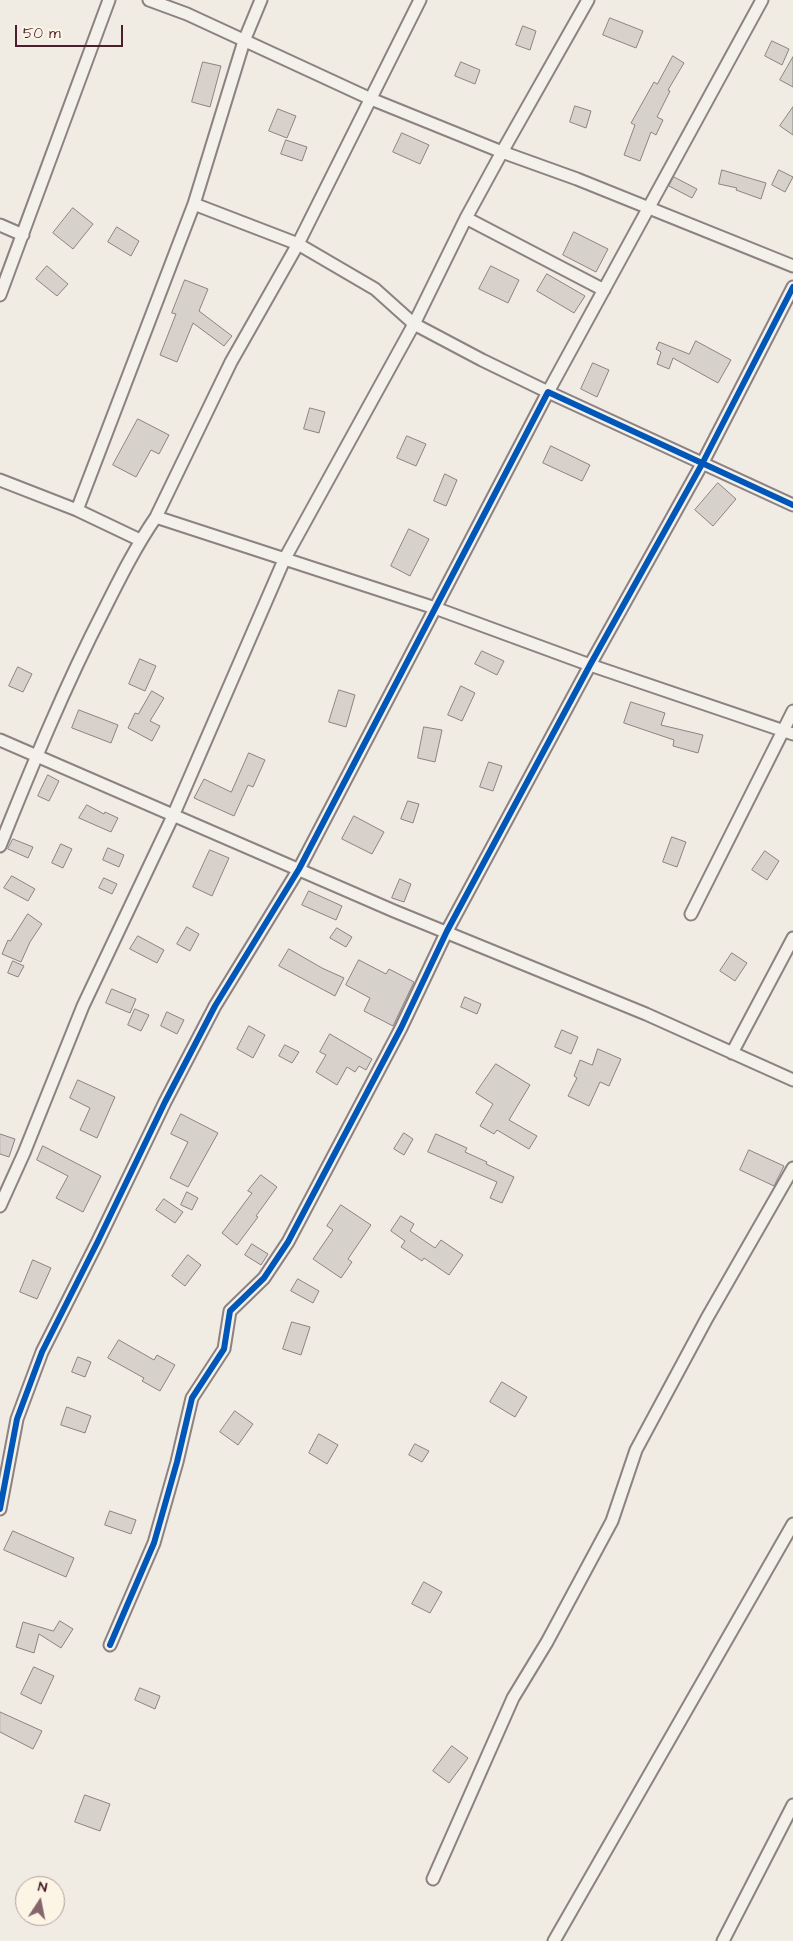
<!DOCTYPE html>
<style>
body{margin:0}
#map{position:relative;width:793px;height:1941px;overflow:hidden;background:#f0ebe3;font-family:"Architects Daughter",sans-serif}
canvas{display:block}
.north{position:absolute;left:15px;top:1876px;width:50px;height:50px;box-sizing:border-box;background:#fcf5e5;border:1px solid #b59f9b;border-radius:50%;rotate:11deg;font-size:14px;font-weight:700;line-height:20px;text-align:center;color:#4a1f2b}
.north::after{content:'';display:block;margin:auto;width:18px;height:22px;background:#84666b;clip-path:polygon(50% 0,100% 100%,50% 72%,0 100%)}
.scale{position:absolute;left:15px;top:25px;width:108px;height:22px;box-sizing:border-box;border:2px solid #4a1f2b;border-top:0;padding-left:6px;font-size:15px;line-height:18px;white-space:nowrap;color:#4a1f2b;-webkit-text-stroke:4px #fcf5e5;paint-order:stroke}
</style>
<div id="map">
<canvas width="793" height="1941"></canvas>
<div class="north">N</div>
<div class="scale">50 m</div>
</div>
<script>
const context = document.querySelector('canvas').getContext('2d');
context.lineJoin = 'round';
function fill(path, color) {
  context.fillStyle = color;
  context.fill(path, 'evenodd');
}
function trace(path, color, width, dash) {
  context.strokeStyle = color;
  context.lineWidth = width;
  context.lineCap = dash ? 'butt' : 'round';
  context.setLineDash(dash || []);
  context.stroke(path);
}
const building = new Path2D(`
 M 610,18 L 643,31 L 636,48 L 603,35 Z
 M 523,26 L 536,31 L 530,50 L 516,45 Z
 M 772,41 L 789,49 L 782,65 L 765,56 Z
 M 673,56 L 684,63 L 668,90 L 670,91 L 657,117 L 663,120 L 656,135 L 651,132 L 640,161 L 624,155 L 635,125 L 631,123 L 654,82 L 657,84 Z
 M 793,57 L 793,87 L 780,80 Z
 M 203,62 L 221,66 L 210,107 L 192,102 Z
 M 461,62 L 480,70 L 475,84 L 455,76 Z
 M 575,106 L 591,111 L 586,128 L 570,122 Z
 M 793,107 L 793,135 L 780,126 Z
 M 278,109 L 296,116 L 287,138 L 269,131 Z
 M 402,133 L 429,145 L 420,164 L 393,152 Z
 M 286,140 L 307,147 L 302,161 L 281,154 Z
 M 722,170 L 766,183 L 761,199 L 736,190 L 737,188 L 719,184 Z
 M 779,170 L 793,177 L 785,192 L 772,185 Z
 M 674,177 L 697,189 L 692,198 L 669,186 Z
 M 73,208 L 93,224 L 73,249 L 53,233 Z
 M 117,227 L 139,241 L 131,256 L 108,242 Z
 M 574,232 L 608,249 L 596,272 L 563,255 Z
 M 47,266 L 68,284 L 57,296 L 36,279 Z
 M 491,266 L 519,280 L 508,303 L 479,289 Z
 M 547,274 L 585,296 L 574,313 L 537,291 Z
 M 185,280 L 208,289 L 199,311 L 232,336 L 224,346 L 193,323 L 177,362 L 160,355 L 176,314 L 172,313 Z
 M 696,341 L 731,360 L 718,383 L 673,358 L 669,369 L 657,364 L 661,352 L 656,349 L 659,342 L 689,354 Z
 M 593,363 L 609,370 L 597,397 L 581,389 Z
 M 310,408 L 325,412 L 319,433 L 304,429 Z
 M 138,419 L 169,435 L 159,454 L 151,450 L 136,477 L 113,465 Z
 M 407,436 L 426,444 L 416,466 L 397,458 Z
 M 551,446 L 590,465 L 582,481 L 543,463 Z
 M 445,474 L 457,480 L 446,506 L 434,501 Z
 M 718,483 L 736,499 L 713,526 L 695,510 Z
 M 409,529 L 429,539 L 410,576 L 391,566 Z
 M 482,651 L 504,661 L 497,675 L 475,664 Z
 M 140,659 L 156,666 L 145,691 L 129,684 Z
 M 18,667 L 32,674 L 23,692 L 9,686 Z
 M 461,686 L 475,693 L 462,721 L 448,715 Z
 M 339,690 L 355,695 L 346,727 L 329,722 Z
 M 152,691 L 164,698 L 150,721 L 160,726 L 152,741 L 128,728 L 135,713 L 138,714 Z
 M 631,702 L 665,713 L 661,725 L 703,735 L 698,753 L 673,746 L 674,740 L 624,723 Z
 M 79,710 L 118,725 L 111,743 L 72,728 Z
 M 424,727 L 442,730 L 435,762 L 418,758 Z
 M 249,753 L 265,760 L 253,787 L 248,785 L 234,816 L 194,798 L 204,779 L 231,792 Z
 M 489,762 L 502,766 L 493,791 L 480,787 Z
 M 48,775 L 59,781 L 49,801 L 38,796 Z
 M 408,801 L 419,804 L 413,823 L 401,819 Z
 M 87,805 L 104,814 L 105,812 L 118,818 L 111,832 L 79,818 Z
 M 354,816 L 384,832 L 372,854 L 342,839 Z
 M 672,837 L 686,842 L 677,867 L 663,862 Z
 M 13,839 L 33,847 L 28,858 L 8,849 Z
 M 61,844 L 72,849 L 63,868 L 52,863 Z
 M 108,848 L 124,855 L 119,867 L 103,860 Z
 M 210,850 L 229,858 L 212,896 L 193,887 Z
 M 765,851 L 779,861 L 767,880 L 752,870 Z
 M 12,876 L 35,889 L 28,901 L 4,888 Z
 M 104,878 L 117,884 L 112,894 L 99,888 Z
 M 400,879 L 411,884 L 404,902 L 392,898 Z
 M 309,891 L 342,906 L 336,920 L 302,905 Z
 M 28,914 L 42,924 L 30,942 L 21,962 L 2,954 L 8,940 L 10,941 Z
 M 187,927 L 199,934 L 190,951 L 177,944 Z
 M 337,928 L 352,937 L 346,947 L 330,938 Z
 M 138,936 L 164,950 L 157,963 L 130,949 Z
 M 289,949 L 322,968 L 344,978 L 335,996 L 279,966 Z
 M 732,953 L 747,963 L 735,981 L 720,971 Z
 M 359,960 L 386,974 L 389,969 L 414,982 L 393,1026 L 364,1011 L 370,998 L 346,985 Z
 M 13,961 L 24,966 L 18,977 L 8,973 Z
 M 112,989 L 136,999 L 130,1013 L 106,1003 Z
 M 465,997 L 481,1004 L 477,1014 L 461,1007 Z
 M 135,1009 L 149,1015 L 141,1031 L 128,1025 Z
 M 167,1012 L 184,1020 L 177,1034 L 161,1026 Z
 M 249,1026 L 265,1035 L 253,1058 L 237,1049 Z
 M 562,1030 L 578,1037 L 571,1054 L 555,1047 Z
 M 330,1034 L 372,1059 L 366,1070 L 359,1066 L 355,1072 L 347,1067 L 337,1085 L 316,1072 L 326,1055 L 320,1052 Z
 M 285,1045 L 299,1052 L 292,1063 L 279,1056 Z
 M 598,1049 L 621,1059 L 609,1086 L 600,1082 L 589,1106 L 568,1096 L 577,1078 L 574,1076 L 580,1060 L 592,1065 Z
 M 496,1064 L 530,1085 L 509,1120 L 537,1136 L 529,1149 L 497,1130 L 494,1134 L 480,1126 L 493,1104 L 476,1093 Z
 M 78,1080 L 115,1097 L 97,1138 L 80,1130 L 90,1108 L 70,1098 Z
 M 181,1114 L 218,1133 L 188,1187 L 170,1178 L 188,1142 L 171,1134 Z
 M 404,1133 L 413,1139 L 404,1155 L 394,1149 Z
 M 0,1134 L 15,1139 L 9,1157 L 0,1154 Z
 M 436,1134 L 467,1148 L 465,1152 L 487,1162 L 486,1164 L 514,1177 L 502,1203 L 490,1198 L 497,1182 L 428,1152 Z
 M 43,1146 L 101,1176 L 83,1212 L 56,1198 L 68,1176 L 37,1160 Z
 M 749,1150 L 784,1166 L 774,1186 L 740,1170 Z
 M 261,1175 L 277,1187 L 256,1216 L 258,1217 L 237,1245 L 222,1233 L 252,1193 L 248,1191 Z
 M 187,1192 L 198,1198 L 192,1210 L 181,1205 Z
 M 164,1199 L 183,1212 L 175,1223 L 156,1210 Z
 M 341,1205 L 371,1225 L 348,1259 L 352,1262 L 341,1278 L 313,1259 L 333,1230 L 327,1226 Z
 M 401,1216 L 414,1224 L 410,1231 L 435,1248 L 441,1240 L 463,1255 L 449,1275 L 424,1258 L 422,1261 L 401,1247 L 405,1241 L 391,1231 Z
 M 252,1244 L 268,1254 L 261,1265 L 245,1255 Z
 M 188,1255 L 201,1265 L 185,1286 L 172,1276 Z
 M 33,1260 L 51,1268 L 37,1299 L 20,1292 Z
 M 298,1279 L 319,1291 L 313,1303 L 291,1291 Z
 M 292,1322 L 310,1327 L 301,1355 L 283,1349 Z
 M 119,1340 L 154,1360 L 157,1355 L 175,1365 L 160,1391 L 142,1381 L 144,1378 L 108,1358 Z
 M 78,1357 L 91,1362 L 85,1377 L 72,1372 Z
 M 502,1382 L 527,1397 L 515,1417 L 490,1402 Z
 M 67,1407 L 91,1416 L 85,1433 L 61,1425 Z
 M 235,1411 L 253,1424 L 238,1445 L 220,1432 Z
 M 319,1434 L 338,1445 L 327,1464 L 309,1453 Z
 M 415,1444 L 429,1451 L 422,1462 L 409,1455 Z
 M 110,1511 L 136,1520 L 131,1534 L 105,1525 Z
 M 13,1531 L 74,1558 L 66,1577 L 4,1550 Z
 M 424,1582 L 442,1592 L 430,1613 L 412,1604 Z
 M 60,1621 L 73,1629 L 61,1648 L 39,1634 L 34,1653 L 16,1647 L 23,1622 L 53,1631 Z
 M 34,1667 L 54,1676 L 41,1704 L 21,1694 Z
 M 140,1688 L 160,1696 L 155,1709 L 135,1700 Z
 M 0,1712 L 42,1731 L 33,1749 L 0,1732 Z
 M 452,1746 L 468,1758 L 449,1783 L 433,1771 Z
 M 85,1795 L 110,1804 L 100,1831 L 75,1822 Z`);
fill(building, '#d7d1cc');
trace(building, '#8d8281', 1);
const minor = new Path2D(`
 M 149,0 L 187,14 L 371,99 L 502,152 L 577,179 L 793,266
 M 194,204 L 298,244 L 375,289 L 414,324 L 482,360 L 548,392 L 762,0
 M 466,218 L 604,290
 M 0,225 L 23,235
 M 0,295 L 109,0
 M 0,480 L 77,510 L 140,540
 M 77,510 L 194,204 L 244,41 L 261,0
 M 156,517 L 435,608 L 590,665 L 793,734
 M 0,740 L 394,911 L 646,1014 L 793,1080
 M 0,846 C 32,766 65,686 104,610 C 120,578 136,546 156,517 L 231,362 L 298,244 L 420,0
 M 691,914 L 793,711
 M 732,1053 L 793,938
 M 0,1206 L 24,1153 L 83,1006 L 173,816 L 284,560 L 414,324 L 466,218 L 502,152 L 588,0
 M 0,1509 L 17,1419 L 42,1352 L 98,1241 L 165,1102 L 215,1006 L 299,869 L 548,392 L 793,505
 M 110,1645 L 154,1543 L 177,1462 L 192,1398 L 224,1349 L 230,1311 L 264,1278 L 288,1242 L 401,1028 L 447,931 L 590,665 L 702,464 L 793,287
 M 433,1879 L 513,1698 L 547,1642 L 612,1521 L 636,1450 L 707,1318 L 793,1168
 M 554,1941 L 793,1524
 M 723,1941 L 793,1805`);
trace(minor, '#8d8281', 15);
trace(minor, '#f4f1eb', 11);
trace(new Path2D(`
 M 0,1509 L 17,1419 L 42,1352 L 98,1241 L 165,1102 L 215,1006 L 299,869 L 548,392 L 793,505
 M 110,1645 L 154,1543 L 177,1462 L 192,1398 L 224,1349 L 230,1311 L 264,1278 L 288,1242 L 401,1028 L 447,931 L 590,665 L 702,464 L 793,287`), '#0057b8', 6);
</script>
